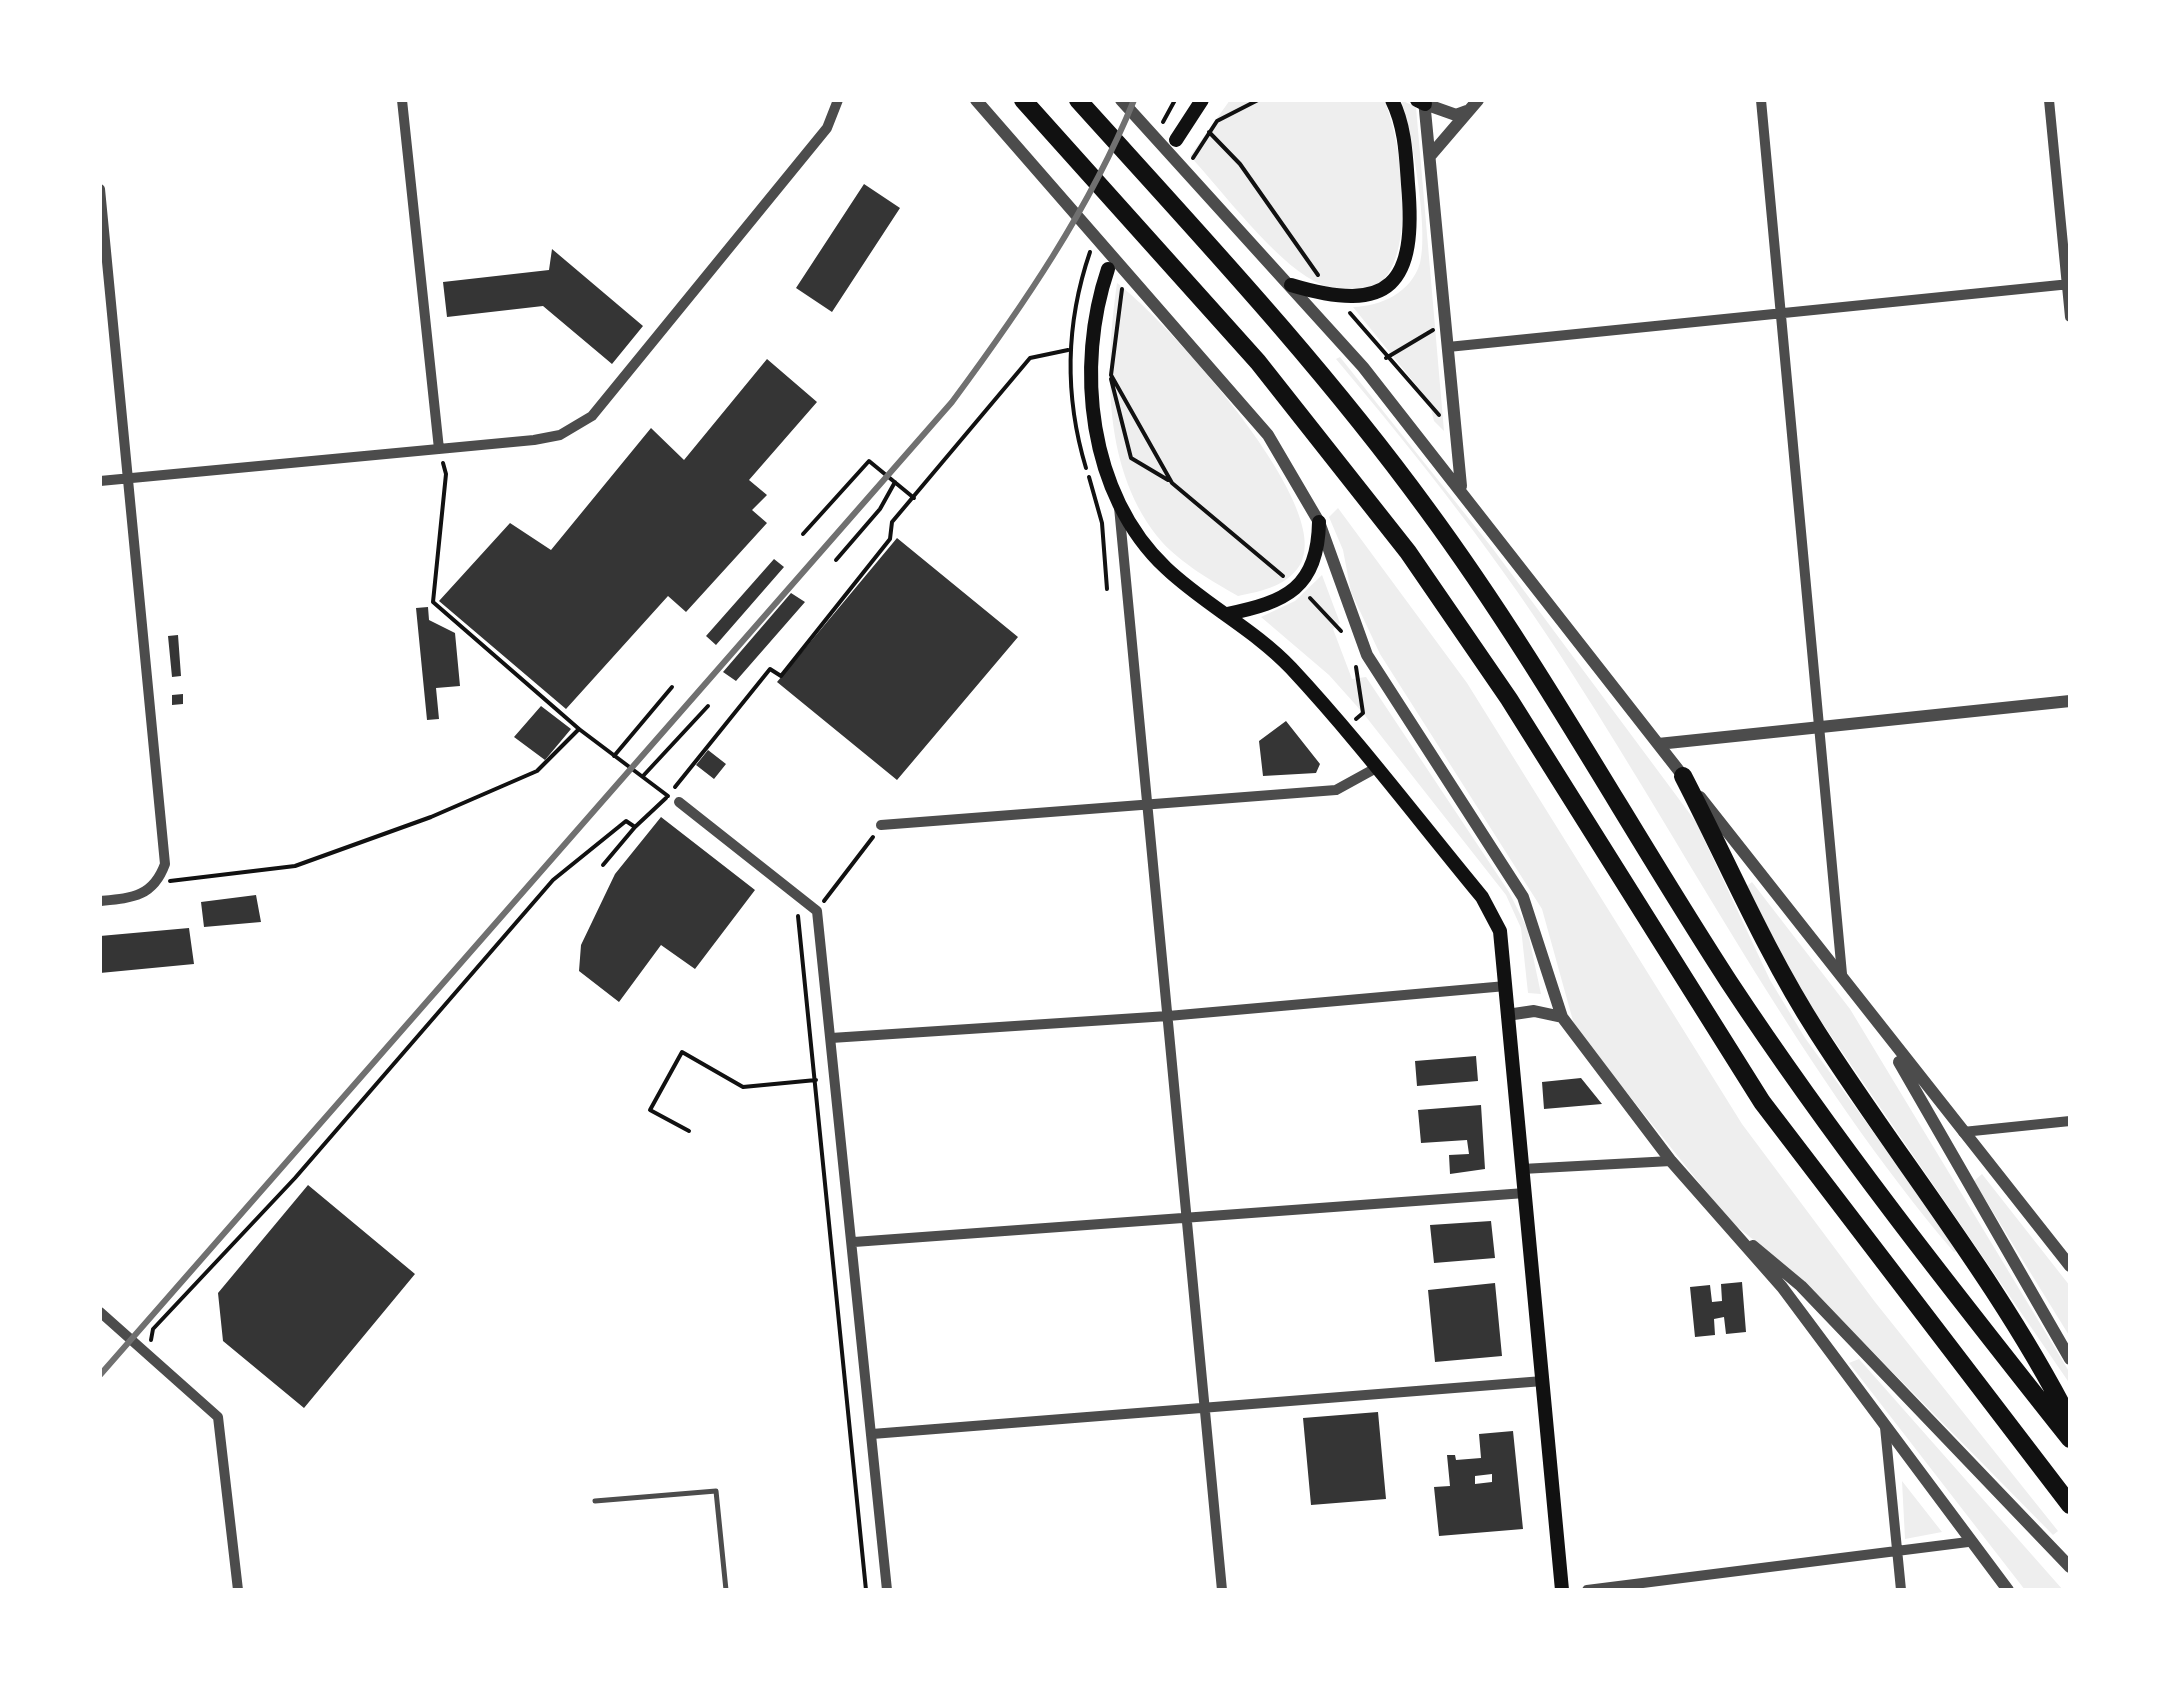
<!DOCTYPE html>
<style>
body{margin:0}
#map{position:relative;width:2170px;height:1690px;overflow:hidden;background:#fff;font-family:"Sofia Sans Condensed",sans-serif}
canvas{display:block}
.frame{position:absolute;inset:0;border:102px solid #fff;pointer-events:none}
</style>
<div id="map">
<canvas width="2170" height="1690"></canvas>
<div class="frame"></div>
</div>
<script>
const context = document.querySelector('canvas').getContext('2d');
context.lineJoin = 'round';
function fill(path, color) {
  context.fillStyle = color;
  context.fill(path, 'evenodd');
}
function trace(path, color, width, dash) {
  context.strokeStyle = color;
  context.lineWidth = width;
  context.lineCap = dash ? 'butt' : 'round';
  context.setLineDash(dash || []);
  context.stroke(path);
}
fill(new Path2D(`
 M 1230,100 L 1384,100 C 1408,155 1429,341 1314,281 C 1274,260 1222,191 1190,156 Z
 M 1401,100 L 1416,107 L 1444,431 L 1434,421 L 1429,401 L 1353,307 C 1381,306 1411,293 1420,263 C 1429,231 1412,133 1401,100 Z
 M 1117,283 C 1165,319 1330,500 1302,561 C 1290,586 1262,591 1238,596 C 1213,582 1181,563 1162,542 C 1102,472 1105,368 1117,283 Z
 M 1340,357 L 1493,549 L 1696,822 L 1770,980 L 1805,1038 L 1959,1250 L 1954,1252 C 1804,1076 1697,868 1573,675 C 1502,563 1421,460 1336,359 Z
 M 1338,508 L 1467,683 L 1742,1124 L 1875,1302 L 2058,1531 L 2053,1535 L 1798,1276 L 1729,1220 L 1575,1028 L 1542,909 L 1380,654 L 1351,592 L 1343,550 L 1329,517 Z
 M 1322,575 L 1340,623 L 1333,629 L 1352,679 L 1366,677 L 1509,892 L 1527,928 L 1541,994 L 1528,993 L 1521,928 L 1506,895 L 1363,713 L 1329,675 L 1261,617 L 1295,601 Z
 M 1752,882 L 1850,1009 L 2070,1373 L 2070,1384 L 1788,973 L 1747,886 Z
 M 1982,1174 L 2070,1286 L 2070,1337 L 1974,1181 Z
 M 1859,1359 L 2063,1590 L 2025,1590 L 1849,1363 Z
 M 1902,1481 L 1942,1532 L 1905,1539 Z`), '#eee');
fill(new Path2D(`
 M 864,184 L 900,208 L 832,312 L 796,288 Z
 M 552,249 L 643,326 L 612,364 L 543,306 L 447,317 L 443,282 L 549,270 Z
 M 767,359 L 817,402 L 749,480 L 767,495 L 752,510 L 767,523 L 686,612 L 668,596 L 566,709 L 439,601 L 510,523 L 551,550 L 651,428 L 684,460 Z
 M 897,538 L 1018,637 L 897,780 L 777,682 Z
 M 774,559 L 784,567 L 716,645 L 706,636 Z
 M 791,593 L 805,602 L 736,681 L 723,672 Z
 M 428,607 L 429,620 L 455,633 L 460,686 L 436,688 L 439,719 L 427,720 L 416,608 Z
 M 178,635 L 181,676 L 172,677 L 168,636 Z
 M 183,694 L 183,704 L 172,705 L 172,695 Z
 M 541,706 L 571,729 L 545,760 L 514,737 Z
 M 1286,721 L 1320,764 L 1316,773 L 1263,776 L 1259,741 Z
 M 708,750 L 726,764 L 714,779 L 696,765 Z
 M 661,817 L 755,890 L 695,969 L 661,945 L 619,1002 L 579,971 L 581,945 L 615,874 Z
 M 256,895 L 261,922 L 204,927 L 201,902 Z
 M 189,928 L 194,964 L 100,973 L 100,936 Z
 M 1476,1056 L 1478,1081 L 1417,1086 L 1415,1061 Z
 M 1581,1078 L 1602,1104 L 1544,1109 L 1542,1082 Z
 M 1481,1105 L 1485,1169 L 1450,1174 L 1449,1155 L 1469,1154 L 1467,1140 L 1421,1143 L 1418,1110 Z
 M 308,1185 L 415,1274 L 304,1408 L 223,1341 L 218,1293 Z
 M 1491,1221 L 1495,1258 L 1434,1263 L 1430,1225 Z
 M 1742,1282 L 1746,1332 L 1726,1334 L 1724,1317 L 1714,1319 L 1715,1335 L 1695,1337 L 1690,1287 L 1710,1285 L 1712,1302 L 1722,1301 L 1721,1284 Z
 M 1495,1283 L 1502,1356 L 1435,1362 L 1428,1290 Z
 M 1378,1412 L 1386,1499 L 1311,1505 L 1303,1418 Z
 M 1513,1431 L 1523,1529 L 1439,1536 L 1434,1487 L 1450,1486 L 1447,1455 L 1455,1455 L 1456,1460 L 1481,1458 L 1479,1434 ZM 1492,1474 L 1492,1482 L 1475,1484 L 1475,1476 Z`), '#353535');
trace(new Path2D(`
 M 1163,122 L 1175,100
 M 1209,132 L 1240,164 L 1318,275
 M 1193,158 L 1217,121 L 1258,100
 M 1122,289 L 1111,375 L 1172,483 L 1283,576
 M 1350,313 L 1439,415
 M 1386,358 L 1433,330
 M 1111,379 L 1131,458 L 1168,480
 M 443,463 L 446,474 L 433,602 L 579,729 L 668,796
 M 1086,468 C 1064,395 1065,325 1090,252
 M 1089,477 L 1102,523 L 1107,589
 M 803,534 L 869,461 L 914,498
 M 836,560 L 880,509 L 895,482
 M 1310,598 L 1341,631
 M 1356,719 L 1363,713 L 1356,667
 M 614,756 L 672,687
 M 643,776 L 708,706
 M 675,787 L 770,669 L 781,676 L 890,539 L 892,522 L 1030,358 L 1068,350
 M 603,865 L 635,827
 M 170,881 L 295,866 L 431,817 L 537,771 L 579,729
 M 824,901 L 873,837
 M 798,916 L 866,1590
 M 689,1131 L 650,1110 L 682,1052 L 743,1087 L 816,1080
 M 151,1340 L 153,1329 L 295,1178 L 553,880 L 626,821 L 635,827 L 666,798`), '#111', 4);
trace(new Path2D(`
 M 595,1501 L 716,1491 L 726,1590`), '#4c4c4c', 5);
trace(new Path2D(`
 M 402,100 L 439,449
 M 1761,100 L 1842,974
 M 2049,100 L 2070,317
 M 100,189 L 165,864 C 153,897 132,898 100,901
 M 1448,347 L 2070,284
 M 100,481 L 534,440 L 560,435 L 592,416 L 827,128 L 838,100
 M 1119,507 L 1222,1590
 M 679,802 L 817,911 L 887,1590
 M 881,825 L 1336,790 L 1376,768
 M 831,1038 L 1168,1016 L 1506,986
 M 1963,1132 L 2070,1121
 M 1522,1169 L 1671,1161
 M 854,1242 L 1525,1193
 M 100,1312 L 218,1417 L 238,1590
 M 1885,1427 L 1901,1590
 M 872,1434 L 1543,1381
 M 1587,1590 L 1968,1542`), '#4c4c4c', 10);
trace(new Path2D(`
 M 976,100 L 1268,435 L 1319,522 L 1367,655 L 1523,897 L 1562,1017 L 1671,1161 L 1782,1287 L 2008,1590
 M 1121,100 L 1363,367 L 1687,781
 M 1424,100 L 1461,486
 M 1425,104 L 1456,115 L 1467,111
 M 1430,156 L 1478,100
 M 1658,744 L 2070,701
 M 1700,797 L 2070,1266
 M 1507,1015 L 1534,1011 L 1562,1017
 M 1899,1062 L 2070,1359
 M 1753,1246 L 1801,1286 L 2070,1567`), '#4c4c4c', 12);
trace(new Path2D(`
 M 1417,100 L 1425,104
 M 1176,140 L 1202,100
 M 1108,269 C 1075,366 1088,495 1166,568 C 1205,605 1254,629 1291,668 C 1359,741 1419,821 1482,897 L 1500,931 L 1562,1590
 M 1291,285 C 1391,315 1417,284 1408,184 C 1406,155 1405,126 1392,100
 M 1227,614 C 1286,602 1318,588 1319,522`), '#111', 14);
trace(new Path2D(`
 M 1023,100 L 1258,362 L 1408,552 L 1509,699 L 1762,1102 L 2070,1505
 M 1078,100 C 1198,233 1321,364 1426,508 C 1538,660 1627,825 1729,982 C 1834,1141 1952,1290 2070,1439
 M 1683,776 C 1727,861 1765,951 1817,1032 C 1901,1163 1999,1282 2070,1421`), '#111', 18);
trace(new Path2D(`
 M 100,1375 L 952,402 C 1023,306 1089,210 1134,100`), '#707070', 6);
</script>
